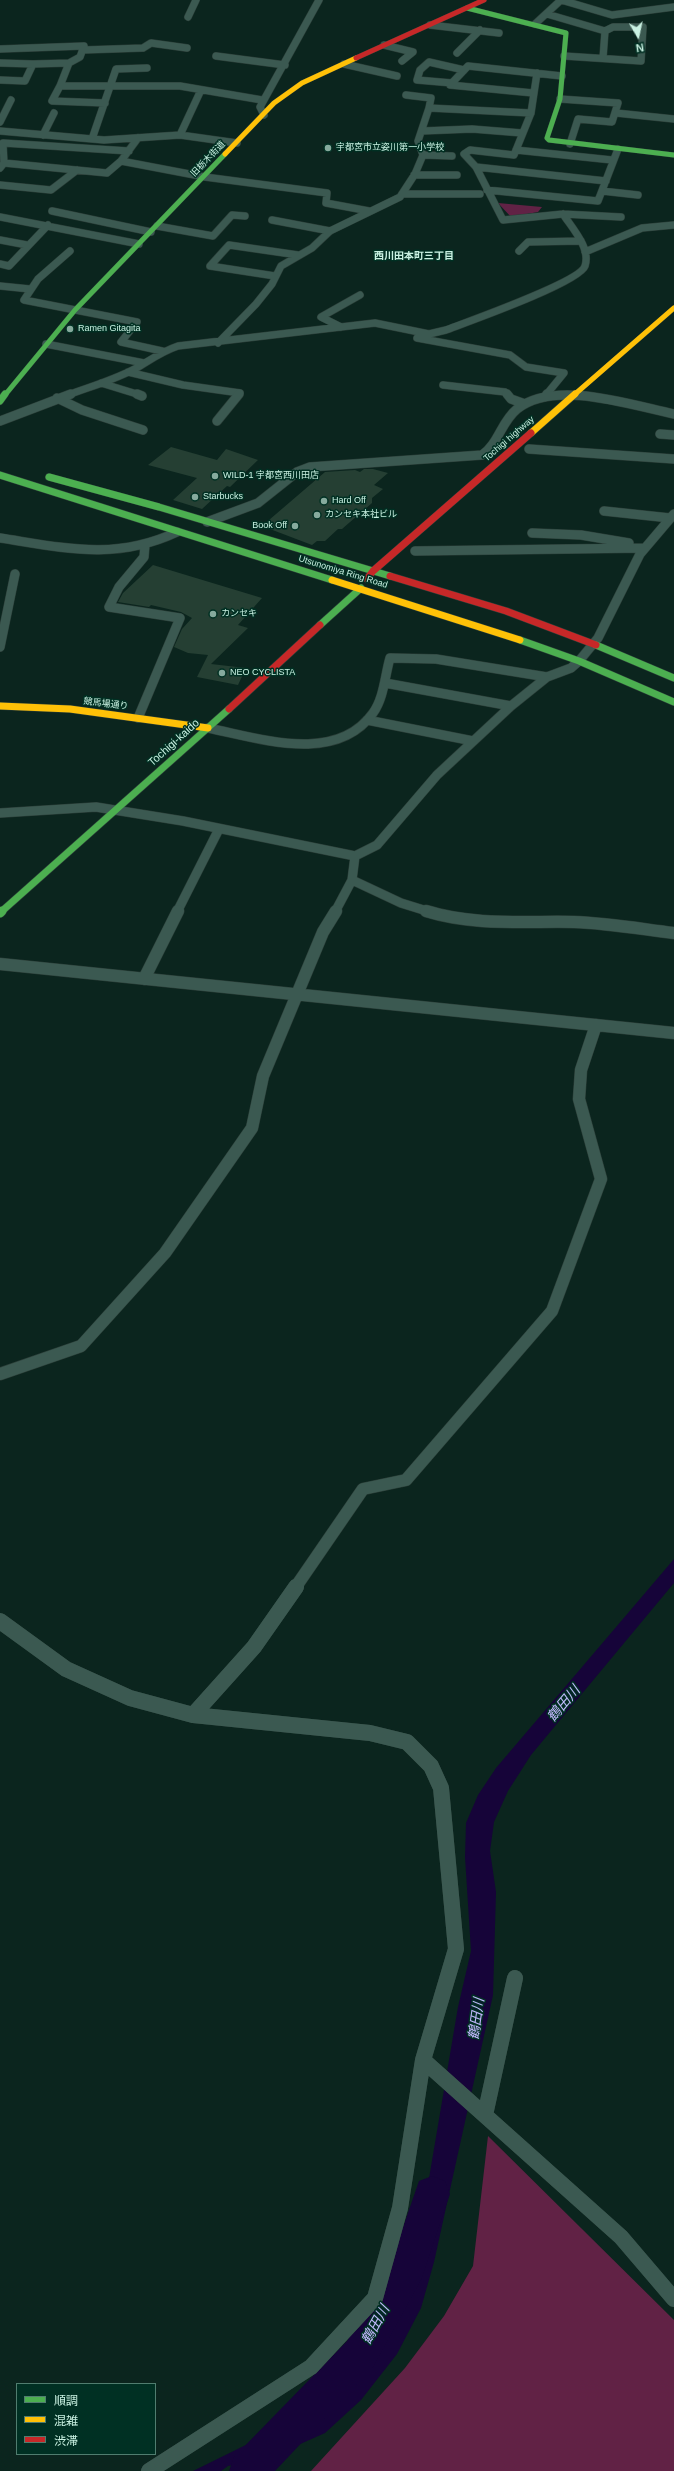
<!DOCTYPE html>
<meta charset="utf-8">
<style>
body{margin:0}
#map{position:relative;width:674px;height:2471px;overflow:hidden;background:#0b251e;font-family:Arial,"Noto Sans JP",sans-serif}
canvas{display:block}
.legend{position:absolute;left:16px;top:2383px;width:140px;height:72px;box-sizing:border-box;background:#003023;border:1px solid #507d6f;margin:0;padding:5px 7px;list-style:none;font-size:12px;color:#c9f1e2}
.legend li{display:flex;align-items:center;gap:8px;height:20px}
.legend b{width:20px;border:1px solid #507d6f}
.north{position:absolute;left:618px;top:16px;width:40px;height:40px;-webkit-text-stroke:3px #003023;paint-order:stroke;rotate:171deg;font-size:11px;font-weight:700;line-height:16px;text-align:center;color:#c9f1e2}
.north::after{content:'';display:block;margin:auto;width:14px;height:18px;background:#c9f1e2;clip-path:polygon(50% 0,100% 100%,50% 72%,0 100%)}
</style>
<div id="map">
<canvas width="674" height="2471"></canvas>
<ul class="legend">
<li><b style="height:5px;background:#4caf50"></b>順調</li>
<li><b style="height:5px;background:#ffc107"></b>混雑</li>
<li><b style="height:5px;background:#c62828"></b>渋滞</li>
</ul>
<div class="north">N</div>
</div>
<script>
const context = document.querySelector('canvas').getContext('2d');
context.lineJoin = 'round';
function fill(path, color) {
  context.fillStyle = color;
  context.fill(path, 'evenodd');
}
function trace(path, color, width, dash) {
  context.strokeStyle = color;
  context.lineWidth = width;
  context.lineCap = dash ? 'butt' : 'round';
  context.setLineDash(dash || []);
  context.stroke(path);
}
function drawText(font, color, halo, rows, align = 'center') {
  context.font = font + ' Arial,"Noto Sans JP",sans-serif';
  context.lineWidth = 3;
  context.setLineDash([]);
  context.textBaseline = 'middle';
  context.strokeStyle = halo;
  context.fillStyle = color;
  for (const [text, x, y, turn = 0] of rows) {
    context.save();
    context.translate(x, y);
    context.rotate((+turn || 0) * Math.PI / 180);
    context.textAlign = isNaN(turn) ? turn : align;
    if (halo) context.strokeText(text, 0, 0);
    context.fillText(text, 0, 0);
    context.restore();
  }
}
fill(new Path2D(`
 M 498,203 L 542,207 L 538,212 L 511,217 Z
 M 488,2136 L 674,2320 L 674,2471 L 311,2471 L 405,2368 L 444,2316 L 473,2266 Z`), '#612245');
fill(new Path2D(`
 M 674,1559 L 674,1583 L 531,1755 L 508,1791 L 494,1822 L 490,1851 L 496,1892 L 493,1995 L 434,2262 L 421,2308 L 397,2354 L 361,2400 L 325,2433 L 280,2453 L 228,2466 L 221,2471 L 193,2471 L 323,2407 L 358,2377 L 396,2318 L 414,2267 L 458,2007 L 471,1951 L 465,1857 L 466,1823 L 478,1795 L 496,1768 Z`), '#160439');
fill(new Path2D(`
 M 432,2176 L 445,2181 L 450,2194 L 421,2280 L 373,2367 L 275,2471 L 229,2471 L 234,2457 L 347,2341 L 392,2259 L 419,2181 Z`), '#160439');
fill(new Path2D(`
 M 171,447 L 217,460 L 226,449 L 258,460 L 230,487 L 227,486 L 202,509 L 173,500 L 197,478 L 148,465 Z
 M 364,469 L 373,469 L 388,473 L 374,485 L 383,489 L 372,498 L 372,503 L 342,529 L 338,529 L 325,541 L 317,541 L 312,545 L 262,526 L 325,472 L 355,470 L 360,472 Z
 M 153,565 L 262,598 L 238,625 L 248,628 L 211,664 L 246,668 L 238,685 L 197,677 L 208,655 L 188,653 L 174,647 L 182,629 L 192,618 L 181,612 L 151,605 L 149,607 L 118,602 L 123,593 Z`), '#253f33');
const streetFar3 = new Path2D(`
 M 547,14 L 605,31 L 613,27 L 643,27 L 641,61 L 564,56
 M 188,17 L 196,0
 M 535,24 L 561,0 L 612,15 L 674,7
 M 430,25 L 499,33
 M 384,45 L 413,52 L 402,61
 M 0,49 L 84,46 L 80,57 L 69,63
 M 83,50 L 143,48 L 151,43 L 187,48
 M 457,53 L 480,30
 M 216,56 L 285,65
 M 603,58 L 605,31
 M 0,63 L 33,64
 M 344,64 L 397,76
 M 537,73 L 531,113 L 514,155 L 470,150 L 464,154 L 476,167 L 503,220 L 563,214 L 621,217
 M 0,80 L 25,81 L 33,64 L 69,63 L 60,86 L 180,86 L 262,100
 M 452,83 L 417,80 L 420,70 L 429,62 L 464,70
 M 60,86 L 52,101 L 105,103
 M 533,93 L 450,85 L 468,66 L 562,76
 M 406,95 L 431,98 L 429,108
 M 560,99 L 618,103 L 612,122 L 578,119 L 570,144
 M 616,113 L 674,119
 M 264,115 L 260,107 L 319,0
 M 0,122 L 11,100
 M 0,131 L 104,140 L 180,135 L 237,143
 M 422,131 L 472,129 L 522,133
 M 43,135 L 54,113
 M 180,135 L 201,90
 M 138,138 L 121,161 L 205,177 L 327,193 L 326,203 L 369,211
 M 92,139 L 116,69 L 147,68
 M 516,150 L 612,160
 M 423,155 L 452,156
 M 4,163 L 3,143 L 129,151
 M 476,167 L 606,181
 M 0,168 L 4,163 L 107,173 L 121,161
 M 414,175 L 457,175
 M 0,185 L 51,190 L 77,170
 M 487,190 L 598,201 L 618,149
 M 602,191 L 638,195
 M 402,194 L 480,194
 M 52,211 L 151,232
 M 0,217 L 139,244
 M 272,220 L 330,231
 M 157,226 L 213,236 L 232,215 L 245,216
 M 0,240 L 27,245
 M 70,251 L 38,279 L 24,300 L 137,322 L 121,342 L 162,351
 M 519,251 L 528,242 L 581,241
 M 585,252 L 642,228 L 674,225
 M 0,264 L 9,266 L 48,225
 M 275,276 L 210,266 L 229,245 L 298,255
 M 0,286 L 30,289
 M 341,327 L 321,317 L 360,295
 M 417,338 L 510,355 L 526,367 L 564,373 L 546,395
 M 218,343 L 256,304 L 272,284 L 281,266 L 312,248 L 330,231 L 400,197 L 415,174 L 423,155 L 418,141 L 429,108 L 531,113
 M 46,344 L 144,363
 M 128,372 L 183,385 L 240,393 L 238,395
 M 101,383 L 140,395
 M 443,385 L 505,392 L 508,395
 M 68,395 C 92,386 118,379 140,366 C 153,358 163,351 178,346 L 375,323 L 429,334 L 446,330 C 467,322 580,282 585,266 C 591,248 572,228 563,214
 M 558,395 L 563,395`);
const streetFar2 = new Path2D(`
 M 137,394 L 142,396
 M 507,394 L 511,399 L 525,404
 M 545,397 L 547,394
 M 57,398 L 82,410 L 143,430
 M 0,421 L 71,394
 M 217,421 L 239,394
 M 660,434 L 674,435
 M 529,449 L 674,459
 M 604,511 L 670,518
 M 207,522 L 258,503 L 297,472 L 310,467 L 482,455 C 499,443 501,422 517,409 C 555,379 631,405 674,414
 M 532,533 L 581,535 L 629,543
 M 0,538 C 65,548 115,561 177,532
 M 415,551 L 644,548
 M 0,647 L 15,574
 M 385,683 L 511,706
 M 138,718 L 180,618 L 109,607 L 119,587 L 144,557 L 145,545
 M 367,720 L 473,741
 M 208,728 C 259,738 336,765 373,713 C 384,698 385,675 390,658 L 436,659 L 547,677
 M 0,813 L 96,807 L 183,821 L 355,856
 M 352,880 L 401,903 L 430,912
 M 177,912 L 219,829
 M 335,912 L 352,880 L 355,856 L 377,845 L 437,775 L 511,706 L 547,677 L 571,668 L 579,661 L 598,638 L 640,554 L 674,514`);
const streetFar1 = new Path2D(`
 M 426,911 C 474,926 525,921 574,922 C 607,923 641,929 674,933
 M 0,964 L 674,1033
 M 144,979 L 178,911
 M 0,1374 L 81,1346 L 165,1253 L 252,1128 L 263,1076 L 323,932 L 336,911
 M 295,1588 L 363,1489 L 406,1480 L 552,1311 L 601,1179 L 579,1099 L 581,1070 L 596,1025`);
const street = new Path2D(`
 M 0,1621 L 66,1669 L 130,1698 L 193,1715 L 370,1733 L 407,1742 L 431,1766 L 441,1788 L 456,1949 L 423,2060 L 400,2208 L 375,2298 L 311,2367 L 149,2471
 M 193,1715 L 254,1647 L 296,1587
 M 423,2060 L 621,2237 L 674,2299
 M 485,2115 L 515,1978`);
const fastFar2 = new Path2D(`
 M 467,8 L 566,33 L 560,99 L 547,138 L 549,140 L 674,155
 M 5,395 L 75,310 L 225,154`);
const fastFar1 = new Path2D(`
 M 0,401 L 5,394
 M 0,475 L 332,580
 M 49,477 L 159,507 L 390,576
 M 320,625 L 361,588
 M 520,640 L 579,661 L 674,702
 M 596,645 L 674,678
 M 1,912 L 229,709`);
const fast = new Path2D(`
 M 0,913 L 2,911`);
const slowFar1 = new Path2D(`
 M 225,154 L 274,103 L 302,83 L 356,58
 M 574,395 L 674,308`);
const slow = new Path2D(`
 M 531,433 L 575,394
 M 332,580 L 520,640
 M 0,706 L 70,709 L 208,728`);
const jamFar1 = new Path2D(`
 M 356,58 L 484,0`);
const jam = new Path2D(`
 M 390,576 L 506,611 L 596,645
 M 367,579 L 373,571 L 531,433
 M 229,709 L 320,625`);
trace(streetFar3, '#2c3f39', 8);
trace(streetFar2, '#2c3f39', 10);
trace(streetFar1, '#2c3f39', 13);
trace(street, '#2c3f39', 16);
trace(fastFar2, '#2c3f39', 5.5);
trace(fastFar1, '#2c3f39', 8);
trace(fast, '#2c3f39', 10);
trace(slowFar1, '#2c3f39', 5.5);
trace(slow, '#2c3f39', 8);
trace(jamFar1, '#2c3f39', 5.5);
trace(jam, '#2c3f39', 8);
trace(streetFar3, '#3b5951', 7);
trace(streetFar2, '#3b5951', 9);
trace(streetFar1, '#3b5951', 12);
trace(street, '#3b5951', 16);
trace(fastFar2, '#4caf50', 5);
trace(fastFar1, '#4caf50', 7);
trace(fast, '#4caf50', 9);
trace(slowFar1, '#ffc107', 5);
trace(slow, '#ffc107', 7);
trace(jamFar1, '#c62828', 5);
trace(jam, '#c62828', 7);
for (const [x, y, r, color] of [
 [328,148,4,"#86aa9d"],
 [70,329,4,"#86aa9d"],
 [215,476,4,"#86aa9d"],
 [195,497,4,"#86aa9d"],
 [324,501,4,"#86aa9d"],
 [317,515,4,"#86aa9d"],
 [295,526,4,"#86aa9d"],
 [213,614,4,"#86aa9d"],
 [222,673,4,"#86aa9d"]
]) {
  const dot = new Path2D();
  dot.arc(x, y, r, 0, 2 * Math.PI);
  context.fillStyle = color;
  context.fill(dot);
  trace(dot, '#003023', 1.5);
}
drawText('9px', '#c9f1e2', '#003023', [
 ["宇都宮市立姿川第一小学校",336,148],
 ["Ramen Gitagita",78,329],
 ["WILD-1 宇都宮西川田店",223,476],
 ["Starbucks",203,497],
 ["Hard Off",332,501],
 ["カンセキ本社ビル",325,515],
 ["Book Off",287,526,"right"],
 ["カンセキ",221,614],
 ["NEO CYCLISTA",230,673]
], 'left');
drawText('9px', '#c9f1e2', '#003023', [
 ["旧栃木街道",208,159,-46],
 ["Tochigi highway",509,439,-41],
 ["Utsunomiya Ring Road",343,572,17],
 ["競馬場通り",106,704,7]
]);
drawText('bold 10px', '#c9f1e2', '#003023', [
 ["西川田本町三丁目",414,256]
]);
drawText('11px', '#c9f1e2', '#003023', [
 ["Tochigi-kaido",174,743,-42]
]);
drawText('italic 14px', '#c2b8fd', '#003023', [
 ["鶴田川",564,1704,-50],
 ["鶴田川",477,2019,-82],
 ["鶴田川",376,2325,-61]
]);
</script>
